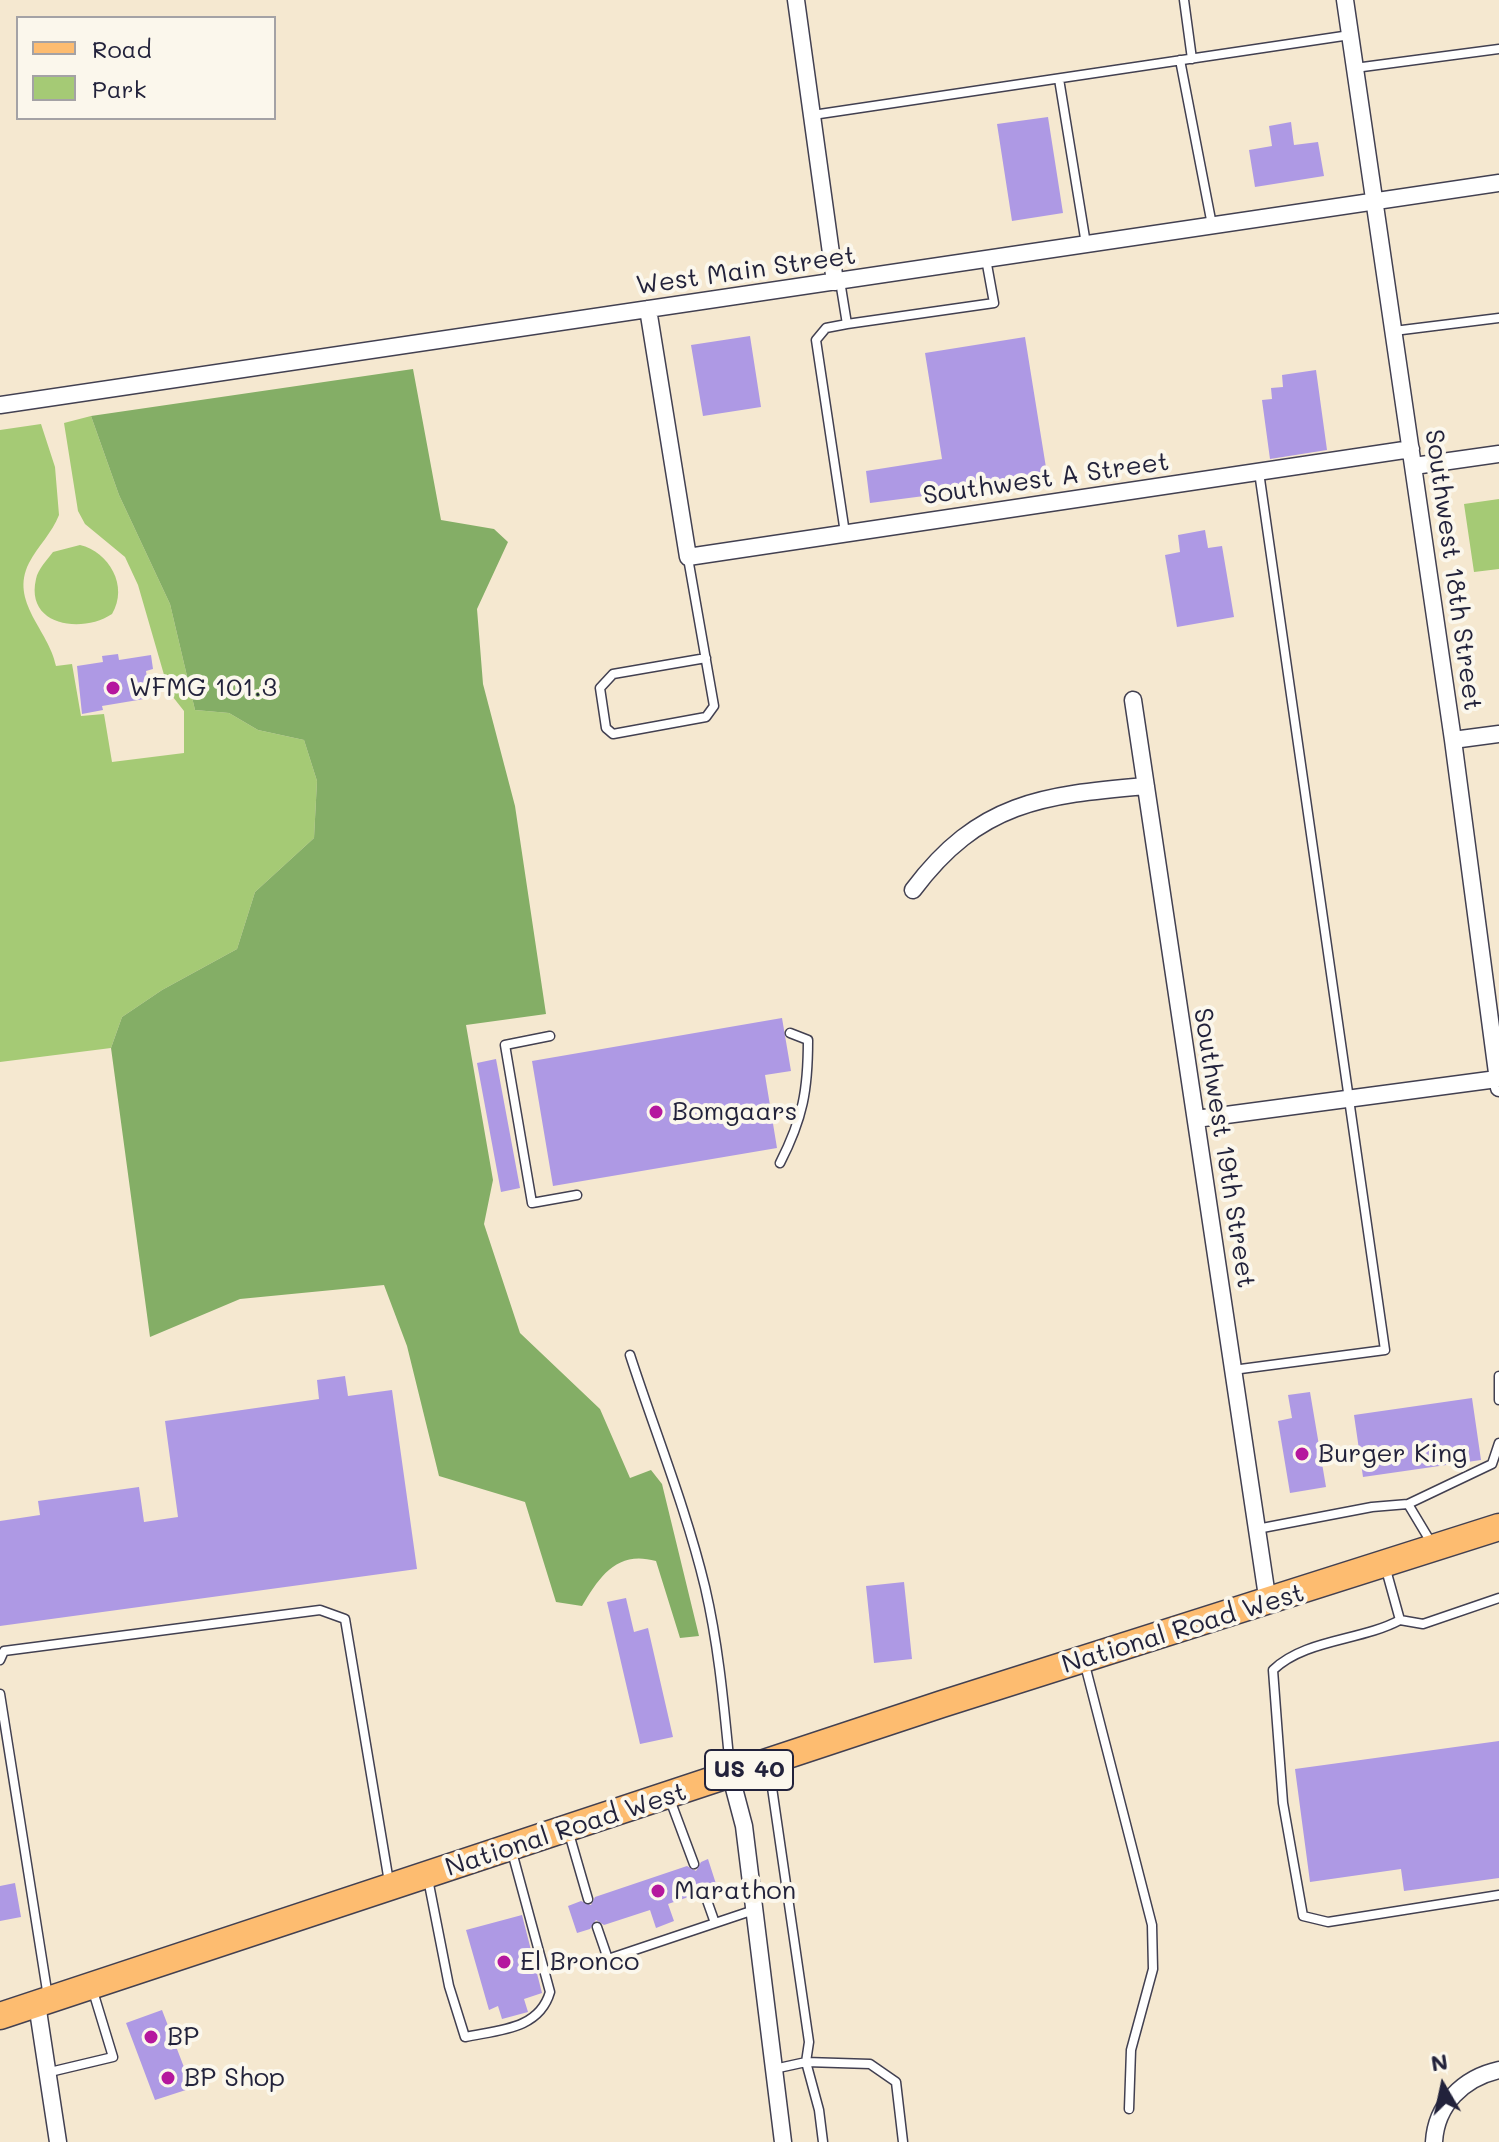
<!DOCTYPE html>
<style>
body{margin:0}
#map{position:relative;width:1499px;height:2142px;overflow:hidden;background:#f5e8d0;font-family:Mali,sans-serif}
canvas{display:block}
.legend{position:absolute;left:16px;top:16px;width:260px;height:104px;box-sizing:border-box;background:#fbf7ec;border:2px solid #a4a2a5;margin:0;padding:10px 14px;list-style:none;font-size:24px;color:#22223b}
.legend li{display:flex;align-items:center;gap:16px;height:40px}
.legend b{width:40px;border:2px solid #a4a2a5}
.north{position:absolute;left:1403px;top:2046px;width:80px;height:80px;-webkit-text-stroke:6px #fbf7ec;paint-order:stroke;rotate:351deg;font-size:22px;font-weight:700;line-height:32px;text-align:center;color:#22223b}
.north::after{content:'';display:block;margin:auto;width:28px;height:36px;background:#22223b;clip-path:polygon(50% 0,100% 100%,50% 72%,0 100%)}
</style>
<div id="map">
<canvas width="1499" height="2142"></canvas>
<ul class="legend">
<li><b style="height:10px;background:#fdbc70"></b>Road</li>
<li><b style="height:22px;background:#a5ca75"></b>Park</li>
</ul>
<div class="north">N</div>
</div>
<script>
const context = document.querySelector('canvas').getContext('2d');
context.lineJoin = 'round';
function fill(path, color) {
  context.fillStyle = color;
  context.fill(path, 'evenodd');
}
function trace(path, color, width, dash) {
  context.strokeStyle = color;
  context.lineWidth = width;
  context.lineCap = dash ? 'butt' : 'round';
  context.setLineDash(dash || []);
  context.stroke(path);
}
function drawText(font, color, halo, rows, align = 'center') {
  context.font = font + ' Mali,sans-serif';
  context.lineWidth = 8;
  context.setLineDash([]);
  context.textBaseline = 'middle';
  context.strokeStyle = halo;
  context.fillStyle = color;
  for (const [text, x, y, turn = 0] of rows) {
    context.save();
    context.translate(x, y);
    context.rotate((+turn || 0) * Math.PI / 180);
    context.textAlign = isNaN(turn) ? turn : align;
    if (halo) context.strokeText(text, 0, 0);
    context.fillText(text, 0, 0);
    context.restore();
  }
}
fill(new Path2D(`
 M 91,416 L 119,495 L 170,604 L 195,710 L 229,713 L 258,730 L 304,740 L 317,781 L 314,838 L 255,892 L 237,949 L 162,990 L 122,1017 L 111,1048 L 0,1062 L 0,430 L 41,424 L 55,467 L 59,515 C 52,533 38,546 29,563 C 9,602 49,630 56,666 L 72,664 L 81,716 L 104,714 L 112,762 L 184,753 L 184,711 L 169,692 L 138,585 L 125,557 L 85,524 L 78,511 L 64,423 Z
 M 1499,499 L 1499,569 L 1474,572 L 1464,504 Z
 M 80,545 C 109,552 129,586 112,614 C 82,634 25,626 36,579 C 38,569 47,560 53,552 Z`), '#a5ca75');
fill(new Path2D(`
 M 413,369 L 441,520 L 494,529 L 508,542 L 477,609 L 483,684 L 515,806 L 546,1014 L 466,1025 L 493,1180 L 484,1224 L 520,1333 L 600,1409 L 630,1478 L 651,1470 L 662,1484 L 699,1636 L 680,1638 L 656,1561 C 617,1550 600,1576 582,1606 L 556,1602 L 525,1502 L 439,1476 L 407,1346 L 384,1285 L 240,1299 L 150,1337 L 111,1048 L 122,1017 L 162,990 L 237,949 L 255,892 L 314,838 L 317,781 L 304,740 L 258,730 L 229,713 L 195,710 L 170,604 L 119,495 L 91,416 Z`), '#84ae66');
fill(new Path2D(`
 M 1048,117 L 1063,213 L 1012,221 L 997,124 Z
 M 1291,122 L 1294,145 L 1318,142 L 1324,176 L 1255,187 L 1249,150 L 1272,146 L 1269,126 Z
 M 750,336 L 761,407 L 703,416 L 691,345 Z
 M 1025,337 L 1048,480 L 870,503 L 866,471 L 942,459 L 925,353 Z
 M 1316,370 L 1327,450 L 1270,459 L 1262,400 L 1272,399 L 1271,388 L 1283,387 L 1282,375 Z
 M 1205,530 L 1208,548 L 1222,546 L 1234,617 L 1177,627 L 1165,555 L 1180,552 L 1178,535 Z
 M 118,654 L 119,660 L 151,655 L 153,669 L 146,671 L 150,698 L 102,706 L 103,710 L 82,714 L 77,666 L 103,662 L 102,656 Z
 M 782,1018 L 791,1071 L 765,1075 L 777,1148 L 553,1186 L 532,1061 Z
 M 496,1059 L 520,1188 L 501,1192 L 477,1063 Z
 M 345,1376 L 348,1396 L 392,1390 L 417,1569 L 0,1626 L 0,1521 L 40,1515 L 38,1501 L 139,1487 L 144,1522 L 178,1517 L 165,1421 L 319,1399 L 317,1380 Z
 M 1310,1392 L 1326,1487 L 1290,1493 L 1278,1421 L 1292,1418 L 1288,1395 Z
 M 1472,1398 L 1481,1460 L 1363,1477 L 1354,1415 Z
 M 904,1582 L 912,1659 L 874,1663 L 866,1586 Z
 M 626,1598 L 634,1632 L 648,1628 L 673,1737 L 640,1744 L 607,1602 Z
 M 1499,1741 L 1499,1878 L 1404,1891 L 1401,1869 L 1310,1882 L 1295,1769 Z
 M 708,1859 L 717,1887 L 710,1889 L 702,1885 L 697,1894 L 668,1904 L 674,1921 L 656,1928 L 650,1910 L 604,1925 L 596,1920 L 590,1929 L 577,1933 L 568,1906 L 581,1901 L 591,1905 L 595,1897 L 687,1866 L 696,1871 L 701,1862 Z
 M 15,1883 L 21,1917 L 0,1921 L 0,1886 Z
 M 522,1915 L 542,1993 L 524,1999 L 528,2012 L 502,2019 L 498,2006 L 489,2010 L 466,1930 Z
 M 162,2010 L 192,2088 L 155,2100 L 126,2023 Z`), '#ae99e4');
const lane = new Path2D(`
 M 1184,0 L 1192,59
 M 1180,60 L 1212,225
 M 1355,68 L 1499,49
 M 1059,79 L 1086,244
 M 813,115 L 1350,35
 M 840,281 L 847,324 L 994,303 L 986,259
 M 1394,331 L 1499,318
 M 845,533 L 816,340 L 826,328 L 847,324
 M 688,558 L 714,706 L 706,717 L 613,734 L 606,728 L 600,688 L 613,674 L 706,658
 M 550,1036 L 505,1045 L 532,1203 L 577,1195
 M 780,1163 C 803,1118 808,1090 808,1040 L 790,1033
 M 630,1355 C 655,1432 686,1508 705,1587 C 719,1647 724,1707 730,1768
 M 1233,1370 L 1385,1350 L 1259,472
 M 1499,1376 L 1499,1400
 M 1408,1504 L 1492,1464 L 1499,1443
 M 1257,1529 L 1372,1507 L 1408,1504 L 1432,1544
 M 1385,1566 L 1400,1620 C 1361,1641 1305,1639 1273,1670 L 1283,1803 L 1303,1916 L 1328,1922 L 1499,1895
 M 1400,1620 L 1423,1624 L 1499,1598
 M 0,1660 L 4,1651 L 320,1610 L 345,1619 L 389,1882
 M 1084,1661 L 1152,1925 L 1153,1969 L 1131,2050 L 1129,2109
 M 0,1694 L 48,1997
 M 769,1767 L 809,2042 L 806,2062 L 774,2069
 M 669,1797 L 694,1864
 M 568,1830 L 588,1899
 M 428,1879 L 449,1986 L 465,2037 C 498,2030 539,2030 550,1992 L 512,1852
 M 704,1892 L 715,1923
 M 597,1927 L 608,1959 L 754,1910
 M 50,2072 L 113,2057 L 92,1988
 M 823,2142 L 819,2110 L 806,2062 L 870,2064 L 896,2082 L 903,2142`);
const street = new Path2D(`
 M 796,0 L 835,282
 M 1345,0 L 1453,740 L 1499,1088
 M 648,309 L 688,557 L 1411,449
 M 0,405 L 1499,183
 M 1414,466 L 1499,454
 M 1133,700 L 1268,1603
 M 1453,740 L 1499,734
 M 913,890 C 979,802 1042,795 1146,786
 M 1196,1119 L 1497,1079
 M 731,1777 L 744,1826 L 783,2142
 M 37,2004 L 58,2142
 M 1434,2142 C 1436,2105 1463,2078 1499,2070`);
const primary = new Path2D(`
 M 0,2016 L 942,1704 L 1499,1527`);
trace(lane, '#424051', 11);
trace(street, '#424051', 19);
trace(primary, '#424051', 29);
trace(lane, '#fff', 8);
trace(street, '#fff', 16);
trace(primary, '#fdbc70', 26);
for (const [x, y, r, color] of [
 [113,688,8,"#b5179e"],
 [656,1112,8,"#b5179e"],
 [1302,1454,8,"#b5179e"],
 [658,1891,8,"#b5179e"],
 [504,1962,8,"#b5179e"],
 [151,2037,8,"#b5179e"],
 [168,2078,8,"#b5179e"]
]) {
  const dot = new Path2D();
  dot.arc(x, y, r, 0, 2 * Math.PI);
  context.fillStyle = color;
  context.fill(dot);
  trace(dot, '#fbf7ec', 3);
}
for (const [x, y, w] of [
 [749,1770,88]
]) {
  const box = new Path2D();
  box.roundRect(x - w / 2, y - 20, w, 40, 6);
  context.fillStyle = '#fbf7ec';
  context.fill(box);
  trace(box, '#22223b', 2);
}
drawText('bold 24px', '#22223b', null, [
 ["US 40",749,1770]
]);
drawText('26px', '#22223b', '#fbf7ec', [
 ["West Main Street",746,271,-8],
 ["Southwest A Street",1046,479,-8],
 ["Southwest 18th Street",1453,570,82],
 ["Southwest 19th Street",1224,1148,81],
 ["National Road West",1183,1629,-17],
 ["National Road West",566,1830,-18]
]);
drawText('26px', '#22223b', '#fbf7ec', [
 ["WFMG 101.3",129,688],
 ["Bomgaars",672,1112],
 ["Burger King",1318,1454],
 ["Marathon",674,1891],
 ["El Bronco",520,1962],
 ["BP",167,2037],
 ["BP Shop",184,2078]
], 'left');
</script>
